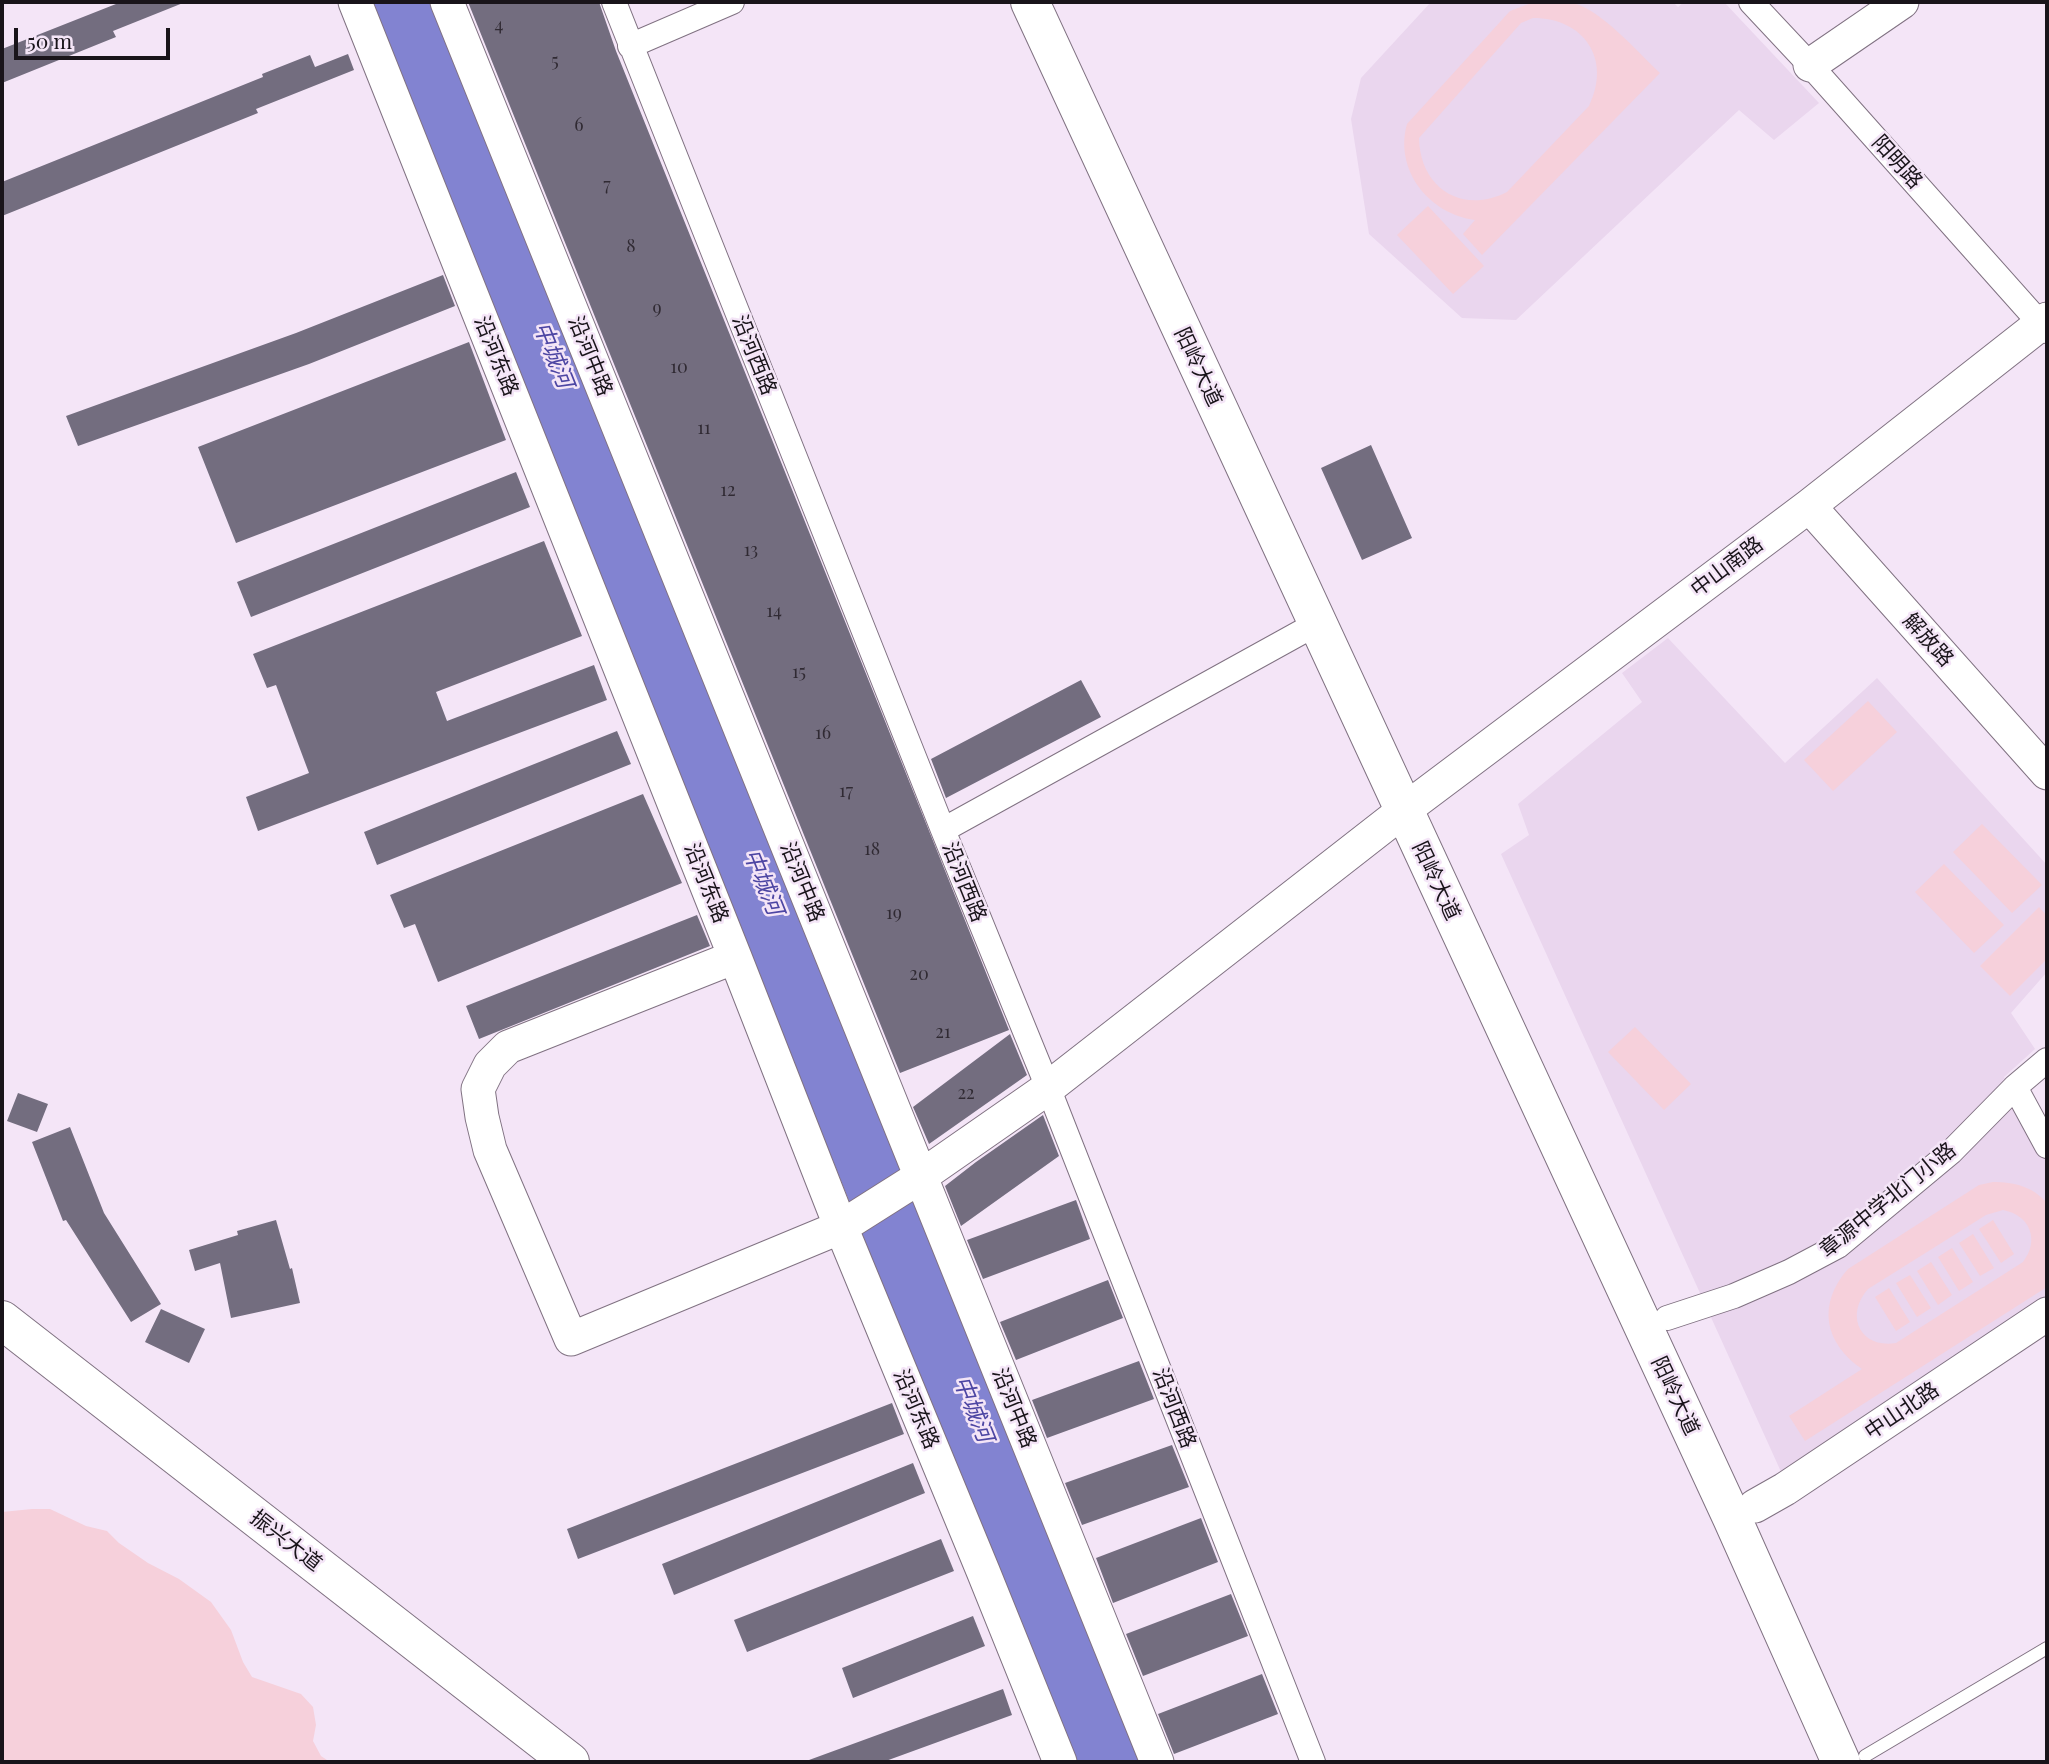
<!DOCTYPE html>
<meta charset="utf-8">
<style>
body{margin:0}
#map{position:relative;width:2049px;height:1764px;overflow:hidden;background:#f4e5f7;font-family:"Playfair Display",serif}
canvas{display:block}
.frame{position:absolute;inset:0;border:4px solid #19141a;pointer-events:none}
.scale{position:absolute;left:14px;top:28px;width:156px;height:32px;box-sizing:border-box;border:4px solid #19141a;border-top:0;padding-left:9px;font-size:21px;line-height:24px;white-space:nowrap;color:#19141a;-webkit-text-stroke:5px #f4e5f7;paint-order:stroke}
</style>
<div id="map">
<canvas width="2049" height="1764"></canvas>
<div class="frame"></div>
<div class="scale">50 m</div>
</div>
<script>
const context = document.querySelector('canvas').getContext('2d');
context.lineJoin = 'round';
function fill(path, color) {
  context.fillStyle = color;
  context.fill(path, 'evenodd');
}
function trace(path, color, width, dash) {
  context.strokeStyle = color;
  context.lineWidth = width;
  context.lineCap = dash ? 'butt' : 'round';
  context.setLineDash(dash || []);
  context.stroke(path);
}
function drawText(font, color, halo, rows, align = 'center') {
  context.font = font + ' "Playfair Display","Noto Sans SC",serif';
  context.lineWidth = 5;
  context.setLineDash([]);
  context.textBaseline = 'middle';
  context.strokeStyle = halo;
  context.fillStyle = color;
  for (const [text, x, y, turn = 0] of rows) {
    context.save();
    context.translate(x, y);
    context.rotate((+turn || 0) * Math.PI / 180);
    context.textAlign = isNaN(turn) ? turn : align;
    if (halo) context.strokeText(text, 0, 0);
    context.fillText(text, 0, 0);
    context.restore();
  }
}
fill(new Path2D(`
 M 1431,2 L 1673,2 L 1678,7 L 1684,2 L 1724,2 L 1819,103 L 1774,140 L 1739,110 L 1516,320 L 1462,318 L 1369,234 L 1351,119 L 1361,78 Z
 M 1668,638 L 1785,763 L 1877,678 L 2047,865 L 2047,972 L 2011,1013 L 2035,1049 L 2004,1077 L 2047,1158 L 2047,1304 L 1787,1485 L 1501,854 L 1529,835 L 1518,804 L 1642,702 L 1622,673 Z`), '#ead6ee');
fill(new Path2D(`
 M 1534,2 C 1545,2 1557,0 1568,2 C 1599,6 1637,52 1660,73 L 1482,255 L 1463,234 L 1475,220 C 1429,214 1394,170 1407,124 L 1510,11 ZM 1533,18 C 1584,18 1612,59 1589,106 L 1507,192 C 1462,215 1420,188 1419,138 L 1521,23 Z
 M 1428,206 L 1484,266 L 1453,294 L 1397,235 Z
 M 1868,701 L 1897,732 L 1833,791 L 1804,760 Z
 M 1982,824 L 2042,885 L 2012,913 L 1953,852 Z
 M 1944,864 L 2004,925 L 1974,953 L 1915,892 Z
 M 2039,907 L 2047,916 L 2047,959 L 2010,996 L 1980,966 Z
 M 1635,1027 L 1691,1084 L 1664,1110 L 1608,1052 Z
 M 1993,1182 C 2014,1182 2032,1186 2047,1203 L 2047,1287 L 1805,1441 L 1789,1416 L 1862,1369 C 1824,1343 1817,1304 1848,1269 L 1979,1185 ZM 2003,1210 C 2030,1215 2040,1240 2023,1262 L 1896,1343 C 1861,1349 1844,1316 1868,1289 L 1986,1215 Z
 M 1993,1220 L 2014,1254 L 2001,1263 L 1979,1229 Z
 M 1973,1234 L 1994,1268 L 1980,1276 L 1959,1243 Z
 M 1952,1248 L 1973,1282 L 1959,1291 L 1938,1257 Z
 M 1931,1262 L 1952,1295 L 1938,1305 L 1917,1271 Z
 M 1910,1275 L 1931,1308 L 1917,1317 L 1896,1283 Z
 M 1889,1288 L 1910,1322 L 1896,1331 L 1875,1297 Z
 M 32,1509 L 50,1509 L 86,1526 L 107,1531 L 119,1543 L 148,1563 L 179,1579 L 211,1602 L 231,1630 L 243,1662 L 252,1677 L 301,1694 L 313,1707 L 316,1725 L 313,1741 L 321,1756 L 330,1762 L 2,1762 L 2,1512 Z`), '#f6d0db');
trace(new Path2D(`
 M 390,2 L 1093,1762
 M 423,2 L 1124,1762`), '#8283d1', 37);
fill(new Path2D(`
 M 121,2 L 183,3 L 113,31 L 116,37 L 2,83 L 2,49 Z
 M 468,2 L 599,2 L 616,51 L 1009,1030 L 900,1073 Z
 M 348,54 L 354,70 L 256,109 L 258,113 L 2,216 L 2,182 L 263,77 L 262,74 L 310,55 L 315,67 Z
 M 443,275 L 455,306 L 309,364 L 78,446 L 66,416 L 296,333 Z
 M 469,342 L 506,440 L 236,543 L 198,447 Z
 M 1371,445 L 1412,538 L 1362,560 L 1321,468 Z
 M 516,472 L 530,507 L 251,617 L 237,582 Z
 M 544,541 L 582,636 L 436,692 L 447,721 L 594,665 L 607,700 L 258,831 L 246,797 L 309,773 L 276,685 L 267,688 L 253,654 Z
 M 1081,680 L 1101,717 L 946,798 L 931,759 Z
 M 617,731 L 631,764 L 377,865 L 364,832 Z
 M 643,794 L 682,883 L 438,982 L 415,924 L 404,928 L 390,895 Z
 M 697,915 L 710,946 L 479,1039 L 466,1006 Z
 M 1010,1034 L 1027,1075 L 929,1144 L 913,1107 Z
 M 18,1093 L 48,1104 L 37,1132 L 7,1121 Z
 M 1043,1115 L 1059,1156 L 961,1226 L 945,1186 L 976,1162 Z
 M 70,1127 L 104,1213 L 161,1304 L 131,1322 L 66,1220 L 63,1221 L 32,1142 Z
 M 1076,1200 L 1090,1239 L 983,1279 L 967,1240 Z
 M 276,1220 L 290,1269 L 292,1268 L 300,1303 L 231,1318 L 220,1263 L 195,1271 L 189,1250 L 238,1235 L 237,1231 Z
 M 1108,1280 L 1123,1318 L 1016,1360 L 1000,1322 Z
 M 161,1309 L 205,1329 L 189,1363 L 145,1342 Z
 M 1139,1361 L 1154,1399 L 1047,1438 L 1032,1400 Z
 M 892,1403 L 904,1434 L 578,1559 L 567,1529 Z
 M 1172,1445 L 1189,1487 L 1082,1525 L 1065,1483 Z
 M 913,1463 L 925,1493 L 674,1595 L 662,1564 Z
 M 1201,1518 L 1218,1562 L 1113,1603 L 1096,1558 Z
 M 941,1539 L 954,1571 L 747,1652 L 734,1620 Z
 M 1231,1594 L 1248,1636 L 1143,1676 L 1126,1634 Z
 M 973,1616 L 985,1646 L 853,1698 L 842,1668 Z
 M 1262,1674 L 1278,1714 L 1174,1754 L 1158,1714 Z
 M 1003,1689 L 1012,1715 L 883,1762 L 809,1762 L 809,1760 Z`), '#736d7f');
const lane = new Path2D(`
 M 1865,1756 L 2047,1648`);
const street = new Path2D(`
 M 614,2 L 943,830 L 1053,1100 L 1313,1762
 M 1751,2 L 1810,65 L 2047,331
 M 630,46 L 732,2
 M 943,830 L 1316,624
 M 2015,1087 L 2047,1146
 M 1667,1318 L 1734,1296 L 1789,1272 L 1838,1246 L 1951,1152 L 2015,1087 L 2047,1060`);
const secondary = new Path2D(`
 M 355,2 L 735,957 L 836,1215 L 983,1571 L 1060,1762
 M 447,2 L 1157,1762
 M 1810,65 L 1902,2
 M 1809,506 L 2047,773
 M 735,957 L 508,1047 L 490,1065 L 478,1089 L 482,1117 L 490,1150 L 571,1339 L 841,1227 L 920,1177 L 1048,1088 L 1403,811 L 1809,506 L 2047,319
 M 1755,1506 L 1785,1489 L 2047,1314`);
const primary = new Path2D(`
 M 1030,2 L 1732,1518 L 1841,1762
 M 2,1320 L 570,1762`);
trace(lane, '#807282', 14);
trace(street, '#807282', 26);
trace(secondary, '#807282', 35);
trace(primary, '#807282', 40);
trace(lane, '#fff', 12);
trace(street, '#fff', 24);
trace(secondary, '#fff', 33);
trace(primary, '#fff', 38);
drawText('18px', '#302a33', null, [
 ["4",499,25],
 ["5",555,61],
 ["6",579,125],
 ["7",607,185],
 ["8",631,246],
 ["9",657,308],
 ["10",679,367],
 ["11",704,428],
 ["12",728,490],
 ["13",751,550],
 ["14",774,611],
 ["15",799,672],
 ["16",823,733],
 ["17",846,791],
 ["18",872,849],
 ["19",894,913],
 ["20",919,974],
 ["21",943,1032],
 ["22",966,1093]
]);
drawText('21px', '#19141a', '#f4e5f7', [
 ["阳明路",1897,162,48],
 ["沿河西路",754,355,68],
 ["沿河东路",496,356,68],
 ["沿河中路",590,356,68],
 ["阳岭大道",1198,367,65],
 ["中山南路",1727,567,-37],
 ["解放路",1928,640,48],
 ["阳岭大道",1436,881,65],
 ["沿河中路",802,882,68],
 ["沿河西路",964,882,68],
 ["沿河东路",706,883,68],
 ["章源中学北门小路",1888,1200,-39],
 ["阳岭大道",1675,1396,65],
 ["沿河中路",1014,1408,68],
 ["沿河西路",1174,1408,69],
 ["沿河东路",916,1409,67],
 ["中山北路",1902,1411,-34],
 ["振兴大道",286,1541,38]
]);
drawText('italic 23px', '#4d46a3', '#f4e5f7', [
 ["中城河",553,355,68],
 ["中城河",763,882,68],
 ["中城河",973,1409,68]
]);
</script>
